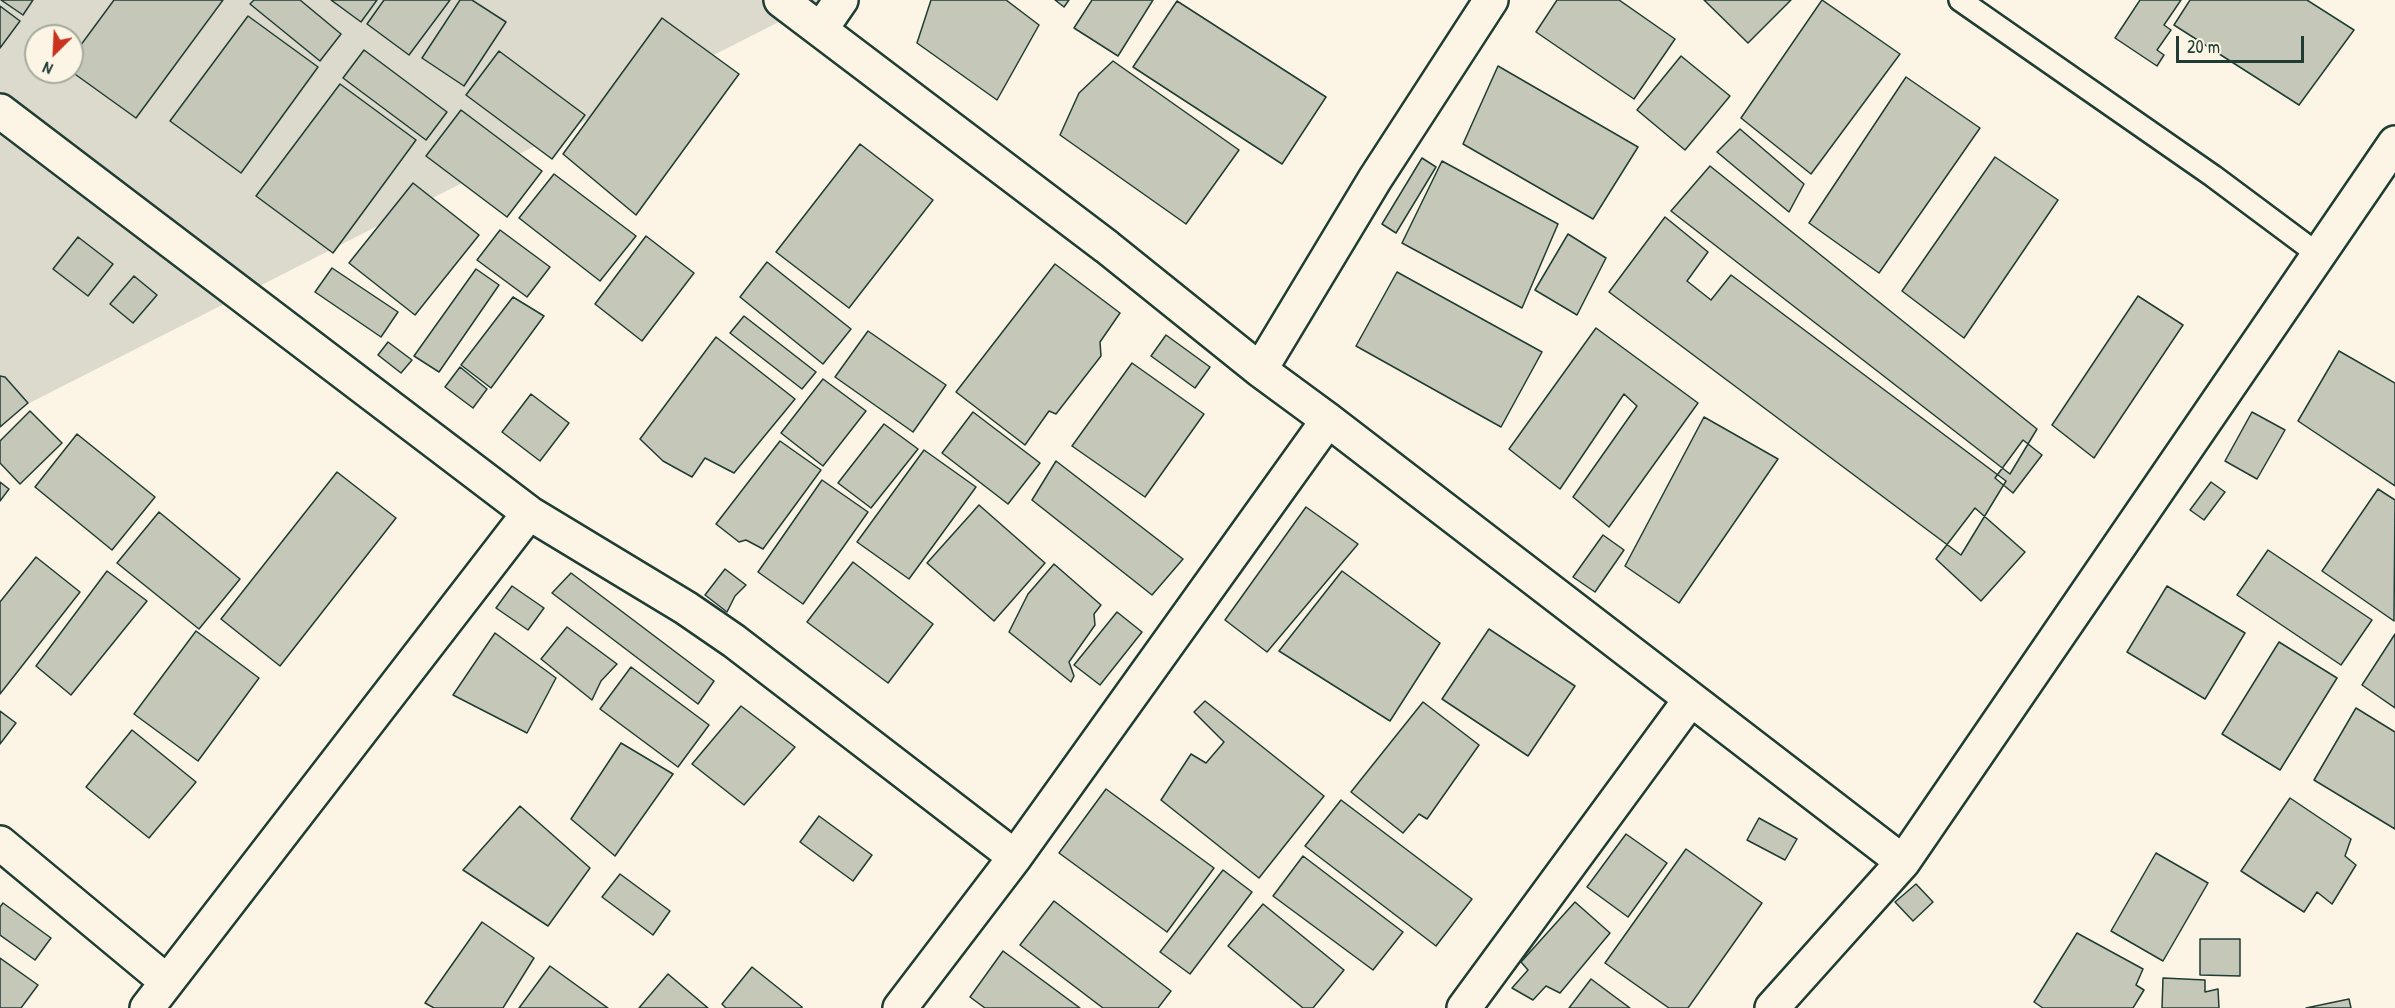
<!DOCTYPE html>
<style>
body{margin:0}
#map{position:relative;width:2395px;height:1008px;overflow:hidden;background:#fcf5e5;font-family:"Patrick Hand",sans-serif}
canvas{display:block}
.north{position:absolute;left:24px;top:24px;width:60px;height:60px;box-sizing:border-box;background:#fcf5e5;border:2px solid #a4ab9e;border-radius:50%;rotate:204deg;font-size:16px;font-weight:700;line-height:24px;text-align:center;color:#1f3d34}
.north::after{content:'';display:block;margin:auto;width:21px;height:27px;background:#c8321e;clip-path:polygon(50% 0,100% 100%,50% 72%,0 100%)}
.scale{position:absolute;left:2176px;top:36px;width:128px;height:27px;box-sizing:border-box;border:3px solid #1f3d34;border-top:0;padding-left:8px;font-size:18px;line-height:21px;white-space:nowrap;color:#1f3d34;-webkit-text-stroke:4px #fcf5e5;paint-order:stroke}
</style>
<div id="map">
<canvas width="2395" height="1008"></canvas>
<div class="north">N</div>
<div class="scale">20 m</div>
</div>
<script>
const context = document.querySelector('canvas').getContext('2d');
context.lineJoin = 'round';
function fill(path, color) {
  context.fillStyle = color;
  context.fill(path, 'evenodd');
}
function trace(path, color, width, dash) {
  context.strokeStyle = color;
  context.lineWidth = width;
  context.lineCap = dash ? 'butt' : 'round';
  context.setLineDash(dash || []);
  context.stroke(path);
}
fill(new Path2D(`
 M 0,0 L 822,0 L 0,418 ZM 36,36 L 72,36 L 72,72 L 36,72 Z`), '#dcdacc');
const building = new Path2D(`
 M 1,0 L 33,0 L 23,15 Z
 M 114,0 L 223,0 L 136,118 L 72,72 L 72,57 Z
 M 254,0 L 300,0 L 341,34 L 320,61 L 250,4 Z
 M 331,0 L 377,0 L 361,22 Z
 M 384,0 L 450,0 L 409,55 L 367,24 Z
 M 460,0 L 472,0 L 506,22 L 464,86 L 422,58 Z
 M 931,0 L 1006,0 L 1039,25 L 997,100 L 917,43 Z
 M 1055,0 L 1069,0 L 1064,7 Z
 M 1092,0 L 1153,0 L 1118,56 L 1074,28 Z
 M 1557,0 L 1619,0 L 1675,39 L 1634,99 L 1536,32 Z
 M 1704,0 L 1791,0 L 1748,43 Z
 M 1822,0 L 1900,54 L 1811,174 L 1741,118 Z
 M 2140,0 L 2181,0 L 2164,25 L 2171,30 L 2157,50 L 2164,55 L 2157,66 L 2115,38 Z
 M 2190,0 L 2307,0 L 2354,30 L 2299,105 L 2174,25 Z
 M 1177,1 L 1326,97 L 1282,164 L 1133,67 Z
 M 0,6 L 20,21 L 0,48 Z
 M 248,16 L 318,67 L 241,173 L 170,121 Z
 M 662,18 L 739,74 L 636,215 L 563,154 Z
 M 364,50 L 447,112 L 426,140 L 343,78 Z
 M 499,51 L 585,115 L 552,159 L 466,95 Z
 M 1681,56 L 1730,96 L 1685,150 L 1637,110 Z
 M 1113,61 L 1239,150 L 1186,224 L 1060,135 L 1079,93 Z
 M 1498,66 L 1638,147 L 1593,219 L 1463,144 Z
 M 1906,77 L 1980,128 L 1879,273 L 1809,223 Z
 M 340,84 L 416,140 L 333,253 L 256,196 Z
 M 461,110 L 542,171 L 507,217 L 426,156 Z
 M 1740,129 L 1804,184 L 1789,212 L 1717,152 Z
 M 860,144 L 933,200 L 849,308 L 776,252 Z
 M 1995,157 L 2058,200 L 1964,338 L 1902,291 Z
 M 1422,158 L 1436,167 L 1396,233 L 1382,224 Z
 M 1442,161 L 1558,224 L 1522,308 L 1402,243 Z
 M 1710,166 L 2037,429 L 2010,474 L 1671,211 Z
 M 554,174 L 636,236 L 600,281 L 519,218 Z
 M 413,183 L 479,235 L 415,315 L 349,263 Z
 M 1665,217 L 1708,252 L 1687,281 L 1711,300 L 1731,275 L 2006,481 L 1961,555 L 1609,292 Z
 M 500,230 L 550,267 L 527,297 L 477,260 Z
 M 1568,234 L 1606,258 L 1577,315 L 1535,290 Z
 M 646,236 L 694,273 L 642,341 L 595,304 Z
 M 78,237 L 113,264 L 88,296 L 53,269 Z
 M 767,262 L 851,329 L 823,364 L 740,297 Z
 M 1055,264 L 1120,313 L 1100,342 L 1101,356 L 1056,414 L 1049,411 L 1025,445 L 956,392 Z
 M 332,268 L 398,312 L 381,337 L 315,292 Z
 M 476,269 L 499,285 L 439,372 L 414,356 Z
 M 1397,272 L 1542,352 L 1501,427 L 1356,346 Z
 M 134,276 L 157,295 L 133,323 L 110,304 Z
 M 2138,296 L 2183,325 L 2094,458 L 2052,425 Z
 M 513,297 L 544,316 L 491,388 L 461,365 Z
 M 744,316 L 816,372 L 802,389 L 730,333 Z
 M 1596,328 L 1698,403 L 1609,527 L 1573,497 L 1637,406 L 1624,394 L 1560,489 L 1509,449 Z
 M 868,331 L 946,385 L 913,432 L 835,377 Z
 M 1166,335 L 1210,367 L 1195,388 L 1151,356 Z
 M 716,337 L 795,399 L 734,473 L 705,458 L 692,477 L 663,461 L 640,439 Z
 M 388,342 L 412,360 L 401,373 L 378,355 Z
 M 2339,351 L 2395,383 L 2395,486 L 2298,421 Z
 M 1132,363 L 1204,414 L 1145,497 L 1072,446 Z
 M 460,367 L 487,389 L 473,408 L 445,387 Z
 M 0,376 L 5,377 L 28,403 L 0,427 Z
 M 823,379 L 866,411 L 823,466 L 781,433 Z
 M 531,394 L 569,423 L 540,461 L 502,432 Z
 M 30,411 L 62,443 L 20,484 L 0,463 L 0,441 Z
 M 973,412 L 1040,463 L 1008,504 L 942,453 Z
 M 2252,412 L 2285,430 L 2257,479 L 2225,461 Z
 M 1704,417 L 1778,459 L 1679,603 L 1625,566 Z
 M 884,424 L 918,449 L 871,508 L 838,483 Z
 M 77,434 L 155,497 L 112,550 L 35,487 Z
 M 2023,440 L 2042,455 L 2013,493 L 1995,478 Z
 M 780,441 L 821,470 L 763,549 L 746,540 L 739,542 L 716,524 Z
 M 924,450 L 976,487 L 909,579 L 857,542 Z
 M 1056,461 L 1183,559 L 1152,595 L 1032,500 Z
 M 337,472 L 396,518 L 280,666 L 221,619 Z
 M 822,480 L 868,512 L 803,604 L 758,572 Z
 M 0,482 L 9,489 L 0,501 Z
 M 2211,482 L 2225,492 L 2204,520 L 2190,510 Z
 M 2378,489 L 2395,500 L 2394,621 L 2322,571 Z
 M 979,505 L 1045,563 L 994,621 L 927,563 Z
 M 1306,507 L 1358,544 L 1267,652 L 1225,620 Z
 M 1975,508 L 2025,552 L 1981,601 L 1936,559 Z
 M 159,512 L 240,579 L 199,629 L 117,563 Z
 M 1603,535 L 1624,550 L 1595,592 L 1573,577 Z
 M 2268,550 L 2372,620 L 2341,665 L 2237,595 Z
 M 36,557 L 80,592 L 0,694 L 0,602 Z
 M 853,562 L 933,624 L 888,683 L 807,622 Z
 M 1054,564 L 1101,605 L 1094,614 L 1095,625 L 1069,662 L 1074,676 L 1071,682 L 1009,632 L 1028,594 Z
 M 725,569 L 746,585 L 735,596 L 727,612 L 705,595 Z
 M 107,571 L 147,601 L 71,695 L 36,666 Z
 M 1342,571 L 1440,643 L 1390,721 L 1279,651 Z
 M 571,573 L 714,681 L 698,704 L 552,593 Z
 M 512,586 L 544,608 L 528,630 L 496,608 Z
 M 2167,586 L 2245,633 L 2205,699 L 2127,652 Z
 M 1117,612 L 1142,632 L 1100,685 L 1074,665 Z
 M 567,627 L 617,664 L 601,681 L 592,700 L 541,659 Z
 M 1489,629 L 1575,686 L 1528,756 L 1442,699 Z
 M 196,631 L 259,678 L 198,761 L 134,714 Z
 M 495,633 L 556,678 L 527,733 L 453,695 Z
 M 2395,634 L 2395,708 L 2362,685 Z
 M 2279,642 L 2337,678 L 2280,770 L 2222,734 Z
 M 631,667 L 709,725 L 678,767 L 600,709 Z
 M 1205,701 L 1324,796 L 1259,878 L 1161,800 L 1191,754 L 1206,763 L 1224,742 L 1194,712 Z
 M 1423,702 L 1479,745 L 1427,819 L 1419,814 L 1403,833 L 1351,792 Z
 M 741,706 L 795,747 L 744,805 L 692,764 Z
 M 2356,708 L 2395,732 L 2395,829 L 2314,780 Z
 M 0,711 L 16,723 L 0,744 Z
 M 132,730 L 196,782 L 149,838 L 86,787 Z
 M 621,743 L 673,774 L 615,856 L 571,819 Z
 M 1106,789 L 1214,868 L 1167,932 L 1059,853 Z
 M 2290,798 L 2351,839 L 2345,856 L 2356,865 L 2332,904 L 2317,892 L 2304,912 L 2241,871 Z
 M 1341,800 L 1472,899 L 1436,946 L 1305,846 Z
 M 520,806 L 590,868 L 548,926 L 463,870 Z
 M 819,816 L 872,855 L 853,881 L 800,842 Z
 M 1759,818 L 1797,839 L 1785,860 L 1747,840 Z
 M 1626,834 L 1667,863 L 1628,917 L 1587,887 Z
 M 1686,849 L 1762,903 L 1688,1008 L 1669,1008 L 1605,963 Z
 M 2156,853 L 2208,883 L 2163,961 L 2111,931 Z
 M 1303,856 L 1403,932 L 1373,970 L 1273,896 Z
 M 1223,870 L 1252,892 L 1190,974 L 1160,952 Z
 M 620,874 L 670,911 L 653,935 L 602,897 Z
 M 1916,884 L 1933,902 L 1913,921 L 1895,902 Z
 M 1054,901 L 1171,991 L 1158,1008 L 1103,1008 L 1020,945 Z
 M 1575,902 L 1610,933 L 1560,993 L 1546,986 L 1533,1000 L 1512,988 L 1528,970 L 1521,962 Z
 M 3,903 L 51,938 L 35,960 L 0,935 L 0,907 Z
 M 1263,904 L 1344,970 L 1313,1008 L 1303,1008 L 1228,946 Z
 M 482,922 L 534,958 L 503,1008 L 434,1008 L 425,1003 Z
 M 2077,933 L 2143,969 L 2136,985 L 2144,990 L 2133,1008 L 2043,1008 L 2034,1002 Z
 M 2200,939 L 2240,939 L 2240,976 L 2200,975 Z
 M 1003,951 L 1080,1008 L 985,1008 L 970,997 Z
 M 0,958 L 38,985 L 21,1008 L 0,1008 Z
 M 550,966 L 608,1008 L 519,1008 Z
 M 752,967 L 802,1007 L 802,1008 L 726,1008 L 722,1004 Z
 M 668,974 L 708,1008 L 639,1008 Z
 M 2163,978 L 2205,980 L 2205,992 L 2218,989 L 2219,1008 L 2162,1008 Z
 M 1591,979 L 1630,1008 L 1569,1008 Z
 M 2349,999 L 2351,1008 L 2306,1008 Z`);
fill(building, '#c5c7b9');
trace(building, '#1f3d34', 1.5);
const lane = new Path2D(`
 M 1960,0 L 2213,176 L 2319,255`);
const street = new Path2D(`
 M 781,0 L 1107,247 L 1260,370 L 1328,420 L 1903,862
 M 821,29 L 841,0
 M 0,111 L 529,513 L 686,608 L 734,641 L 1015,857
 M 1260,370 L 1375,179 L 1491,0
 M 0,843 L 166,981
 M 147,1008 L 529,513
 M 900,1008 L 1015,857 L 1328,420
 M 1464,1008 L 1690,700
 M 1772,1008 L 1903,862 L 2395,143`);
trace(lane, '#1f3d34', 26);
trace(street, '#1f3d34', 38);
trace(lane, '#fcf5e5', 21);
trace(street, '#fcf5e5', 33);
</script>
